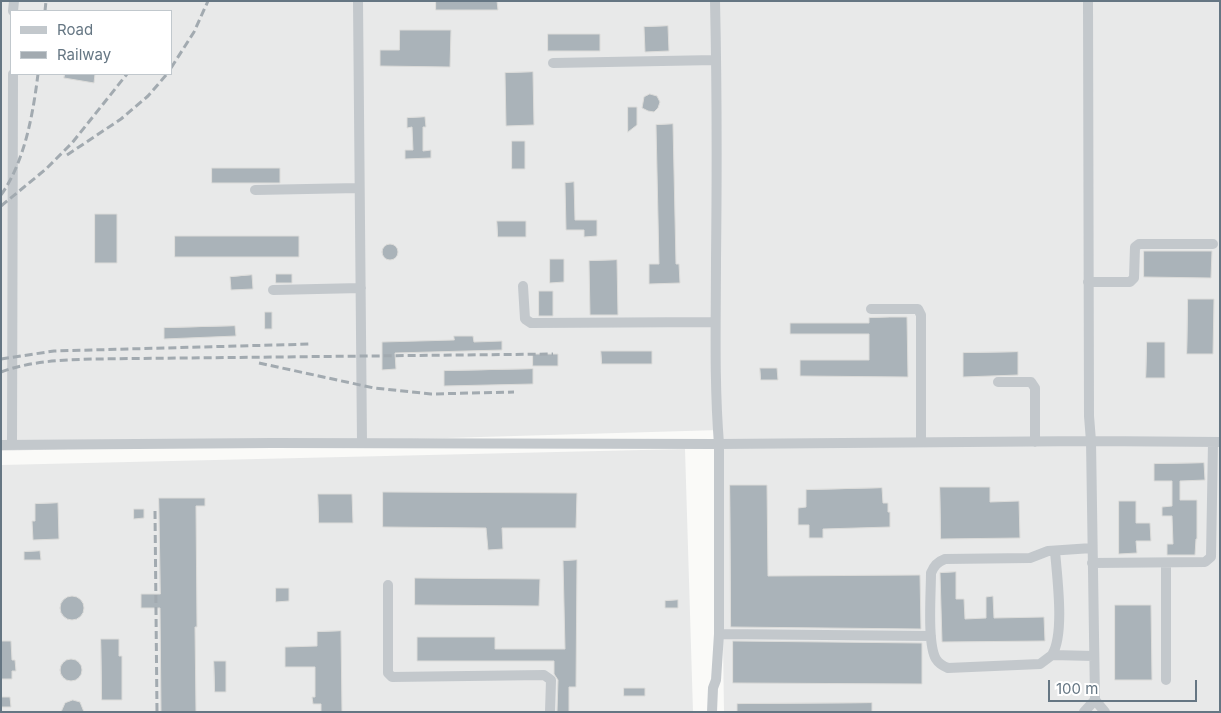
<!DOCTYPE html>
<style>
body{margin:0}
#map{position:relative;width:1221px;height:713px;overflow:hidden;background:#fafaf8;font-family:Inter,sans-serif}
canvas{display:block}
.frame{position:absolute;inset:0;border:2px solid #657683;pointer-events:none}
.legend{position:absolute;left:10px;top:10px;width:162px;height:65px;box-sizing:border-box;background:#fff;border:1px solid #c1c8cd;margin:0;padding:6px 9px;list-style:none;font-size:15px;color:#657683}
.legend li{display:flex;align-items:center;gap:10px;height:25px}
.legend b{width:25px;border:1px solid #c1c8cd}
.scale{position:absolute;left:1048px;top:680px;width:149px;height:22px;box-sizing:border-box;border:2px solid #657683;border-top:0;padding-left:6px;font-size:15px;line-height:18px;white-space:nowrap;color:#657683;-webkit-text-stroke:4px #fff;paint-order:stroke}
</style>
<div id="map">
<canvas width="1221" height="713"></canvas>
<div class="frame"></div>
<ul class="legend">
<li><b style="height:6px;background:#c3c8cc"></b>Road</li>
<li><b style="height:6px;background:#a2aab0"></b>Railway</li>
</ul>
<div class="scale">100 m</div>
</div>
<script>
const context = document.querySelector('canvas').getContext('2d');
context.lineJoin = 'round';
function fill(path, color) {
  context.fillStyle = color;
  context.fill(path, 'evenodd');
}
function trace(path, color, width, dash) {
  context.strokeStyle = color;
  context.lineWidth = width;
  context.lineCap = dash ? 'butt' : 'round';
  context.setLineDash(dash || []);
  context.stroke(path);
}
fill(new Path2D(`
 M 1,1 L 1220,1 L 1220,712 L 724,712 L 720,430 L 1,451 ZM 11,11 L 171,11 L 171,74 L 11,74 Z
 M 685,449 L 693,712 L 1,712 L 1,465 Z`), '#e8e9e9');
const building = new Path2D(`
 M 436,1 L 497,1 L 498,10 L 436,10 Z
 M 668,26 L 669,51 L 645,52 L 644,27 Z
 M 400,30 L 451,30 L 450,67 L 380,66 L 380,50 L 399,50 Z
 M 548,34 L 600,34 L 600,51 L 548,51 Z
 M 533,72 L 534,125 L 506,126 L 505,73 Z
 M 65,74 L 95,74 L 94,83 L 64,78 Z
 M 650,94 L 657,96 L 660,102 L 658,108 L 654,112 L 648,111 L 642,108 L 644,97 Z
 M 628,107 L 637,107 L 637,125 L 628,132 Z
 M 425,117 L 426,127 L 423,127 L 423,151 L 431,150 L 431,158 L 405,159 L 405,150 L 413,150 L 412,127 L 407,128 L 407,118 Z
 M 673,124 L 676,264 L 679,264 L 680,283 L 649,284 L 649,264 L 659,264 L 656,125 Z
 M 512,141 L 525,141 L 525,169 L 512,169 Z
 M 212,168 L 280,168 L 280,183 L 212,183 Z
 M 574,182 L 575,220 L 597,220 L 597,236 L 584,237 L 584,230 L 566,230 L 565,183 Z
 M 95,214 L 117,214 L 117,263 L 95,263 Z
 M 497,221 L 526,221 L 526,237 L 498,237 Z
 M 175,236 L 299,236 L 299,257 L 175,257 Z
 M382 252a8 8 0 1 1 16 0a8 8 0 1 1-16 0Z
 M 1144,251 L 1212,251 L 1211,278 L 1144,277 Z
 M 550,259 L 564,259 L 564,282 L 550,283 Z
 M 617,260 L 618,315 L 590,315 L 589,261 Z
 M 276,274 L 292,274 L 292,283 L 276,283 Z
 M 252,275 L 253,289 L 231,290 L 230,277 Z
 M 539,291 L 553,291 L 553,316 L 539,316 Z
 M 1188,299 L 1214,299 L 1213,354 L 1187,354 Z
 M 265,312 L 272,312 L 272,329 L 265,329 Z
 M 890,317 L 907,317 L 908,377 L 800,376 L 800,360 L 869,360 L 869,334 L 790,334 L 790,323 L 869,323 L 869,318 Z
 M 235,326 L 236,336 L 164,339 L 164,328 Z
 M 454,336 L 473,336 L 474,342 L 502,341 L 502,350 L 395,353 L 396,369 L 382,370 L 382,342 L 454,340 Z
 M 1147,342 L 1165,342 L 1165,378 L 1146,378 Z
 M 601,351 L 652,351 L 652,364 L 602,364 Z
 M 1018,352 L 1018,375 L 963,377 L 963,353 Z
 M 533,354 L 558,354 L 558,366 L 533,366 Z
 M 760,368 L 777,368 L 778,380 L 761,380 Z
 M 533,369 L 533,384 L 444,386 L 444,371 Z
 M 1204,463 L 1205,480 L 1180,481 L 1180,500 L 1197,500 L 1197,539 L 1196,539 L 1195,555 L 1167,555 L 1167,544 L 1173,544 L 1172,516 L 1162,516 L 1162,507 L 1172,506 L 1172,481 L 1154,481 L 1154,464 Z
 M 730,485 L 767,485 L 768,576 L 920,575 L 921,629 L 731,627 Z
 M 940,487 L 990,487 L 990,502 L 1019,501 L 1020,538 L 941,539 Z
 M 882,488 L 883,503 L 888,503 L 888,512 L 890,512 L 890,527 L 823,529 L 823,538 L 809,538 L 809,525 L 798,525 L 798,508 L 806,507 L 806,490 Z
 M 383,492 L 577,493 L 576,528 L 502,528 L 503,549 L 488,550 L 486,528 L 383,527 Z
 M 318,494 L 352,494 L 353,523 L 319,523 Z
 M 159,498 L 205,498 L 205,506 L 196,506 L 197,627 L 195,627 L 196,712 L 161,712 L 160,608 L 141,608 L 141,594 L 160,594 Z
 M 1119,501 L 1136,501 L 1136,523 L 1150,523 L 1151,541 L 1136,541 L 1137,553 L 1119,554 Z
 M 58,503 L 59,539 L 33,540 L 32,521 L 35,521 L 35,504 Z
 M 134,509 L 144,509 L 144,518 L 134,519 Z
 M 40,551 L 41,560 L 24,560 L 24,552 Z
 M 577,560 L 576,687 L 569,687 L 569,712 L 557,712 L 558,680 L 554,674 L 554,661 L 417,661 L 417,637 L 495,637 L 495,649 L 565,649 L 563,561 Z
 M 956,572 L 956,599 L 964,599 L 965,619 L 986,618 L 986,597 L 993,596 L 994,618 L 1044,617 L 1045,641 L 942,642 L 940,573 Z
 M 415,578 L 540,579 L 539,606 L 415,605 Z
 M 276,588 L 289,588 L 289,601 L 276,602 Z
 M60 608a12 12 0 1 1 24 0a12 12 0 1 1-24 0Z
 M 678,600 L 678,608 L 665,608 L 665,601 Z
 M 1115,605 L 1151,605 L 1152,680 L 1115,680 Z
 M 341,631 L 342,712 L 321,712 L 321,704 L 313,704 L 312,697 L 315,697 L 315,667 L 285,667 L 285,647 L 317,646 L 317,632 Z
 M 101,639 L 119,639 L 119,656 L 122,656 L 122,700 L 102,700 Z
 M 1,641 L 11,641 L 12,660 L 15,660 L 16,671 L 12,671 L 12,679 L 1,679 Z
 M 733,641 L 922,643 L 922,684 L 733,683 Z
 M60 670a11 11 0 1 1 22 0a11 11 0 1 1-22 0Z
 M 214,661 L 226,661 L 226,692 L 215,692 Z
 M 624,688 L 645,688 L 645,696 L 624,696 Z
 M 1,697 L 10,697 L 11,707 L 1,707 Z
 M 73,700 L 80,702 L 84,712 L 61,712 L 65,703 Z
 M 872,703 L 872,712 L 737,712 L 737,704 Z`);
fill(building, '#aab3b9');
trace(building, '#dcdcda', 1);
trace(new Path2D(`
 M 358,1 L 362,443
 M 1088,1 L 1089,416 L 1091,441 L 1095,700 L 1105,712
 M 13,11 L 14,1
 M 553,63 L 716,60
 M 255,190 L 359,188
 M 1088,282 L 1130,282 L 1134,278 L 1135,247 L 1139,244 L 1213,244
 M 523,286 L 525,319 L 531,323 L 715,322
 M 273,290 L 361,288
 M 871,309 L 918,309 L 921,315 L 921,442
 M 998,382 L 1031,382 L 1035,388 L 1035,442
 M 1,445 L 272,443 L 719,444 L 1091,441 L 1220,442
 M 12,445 L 13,74
 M 1092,548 L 1048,551 L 1030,558 L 945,559 C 937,562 934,566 931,573 C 931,593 927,644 936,659 C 939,664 943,666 948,668 L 1040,664 L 1052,655 L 1094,656
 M 1092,563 L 1205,562 L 1211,557 L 1213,442
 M 388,585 L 388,673 L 392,677 L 544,675 L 551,680 L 550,712
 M 719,634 L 931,636
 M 1052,655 C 1065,634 1057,577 1055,551
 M 1166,680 L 1166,563
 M 712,712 L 713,688 L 716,680 L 719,634 L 719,444 C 714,382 716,320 716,259 C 717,173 717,87 715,1
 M 1084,712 L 1095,700`), '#c3c8cc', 10);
trace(new Path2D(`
 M 45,11 L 46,1
 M 171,68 L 194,32 L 208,1
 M 67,155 L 121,119 L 148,96 L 167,74
 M 1,195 C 25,161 33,114 38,74
 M 1,206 L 46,169 L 72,143 L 127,74
 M 1,359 L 54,351 L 312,344
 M 259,363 L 374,388 L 431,394 L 514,392
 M 1,372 C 31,361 62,360 93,359 L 553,354
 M 155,511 L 157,712`), '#a2aab0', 3, [8, 4]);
</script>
